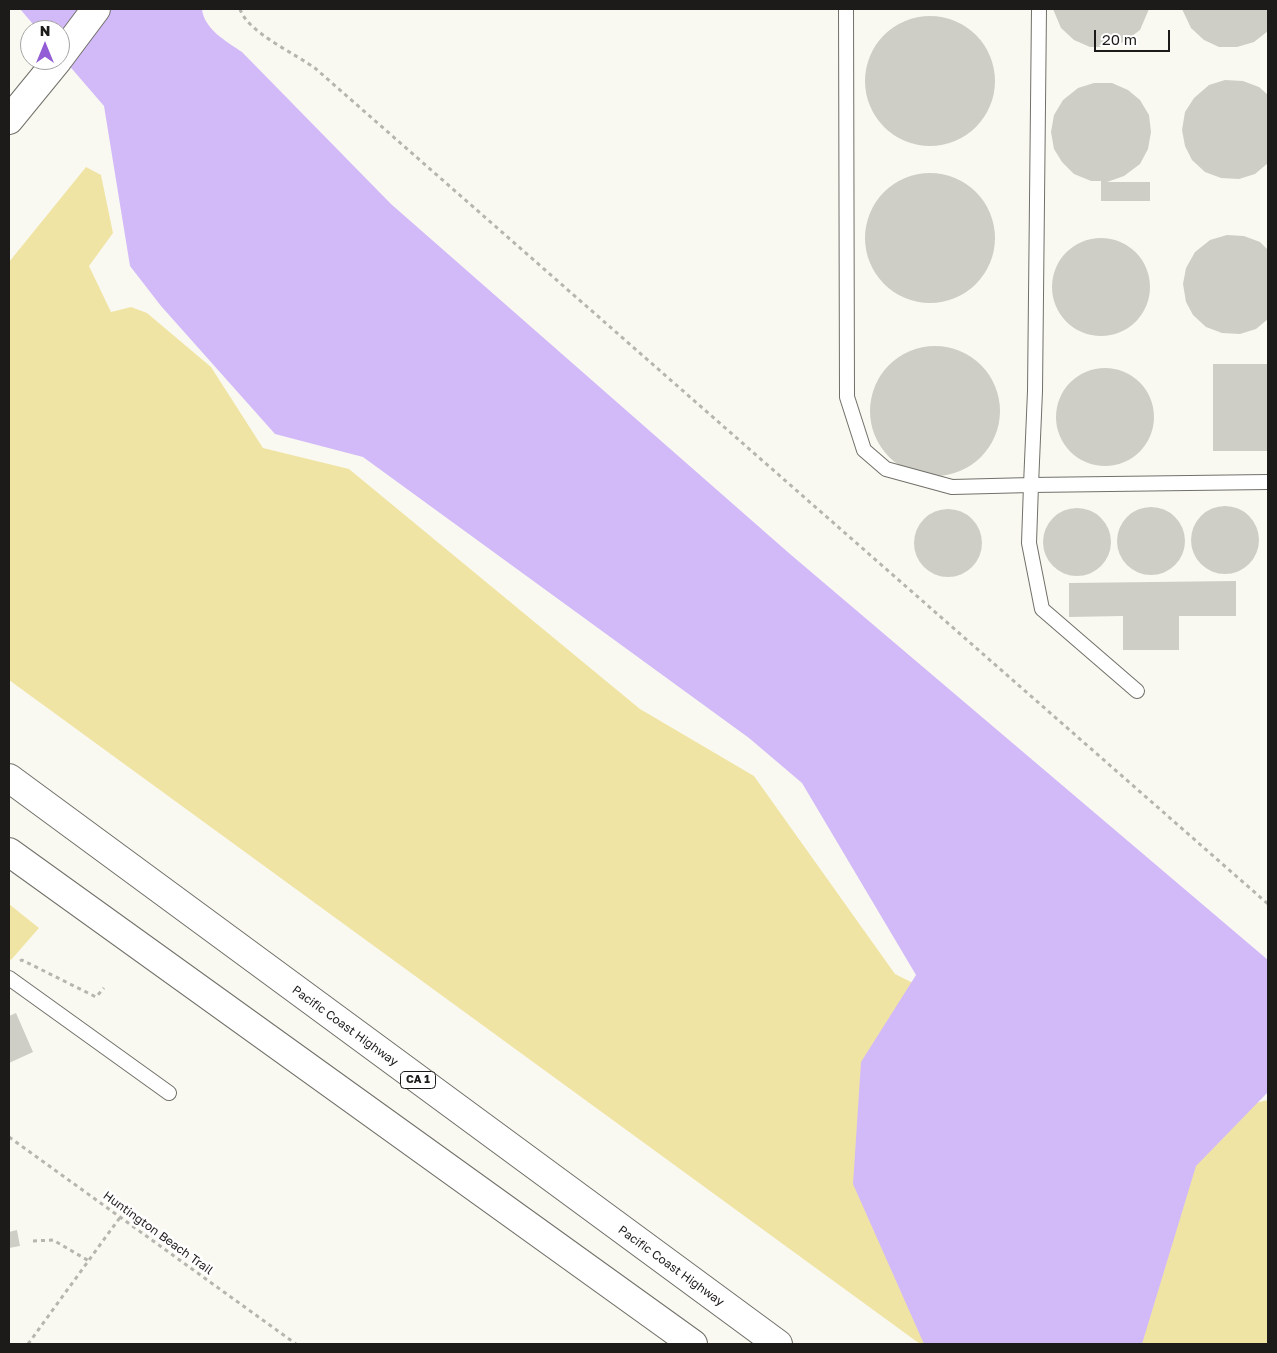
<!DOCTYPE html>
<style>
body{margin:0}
#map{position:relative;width:1277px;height:1353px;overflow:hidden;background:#faf9f1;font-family:"Golos Text",sans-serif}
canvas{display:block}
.frame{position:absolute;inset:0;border:10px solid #1c1b19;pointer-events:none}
.north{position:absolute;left:20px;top:20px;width:50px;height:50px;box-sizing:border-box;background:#fff;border:1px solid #a4a4a3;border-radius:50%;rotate:0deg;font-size:14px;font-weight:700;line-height:20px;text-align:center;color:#1c1b19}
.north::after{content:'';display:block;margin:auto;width:18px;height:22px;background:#925dd5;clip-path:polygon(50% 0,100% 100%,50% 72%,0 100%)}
.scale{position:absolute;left:1094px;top:30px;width:76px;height:22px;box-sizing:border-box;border:2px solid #1c1b19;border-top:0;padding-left:6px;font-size:15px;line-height:18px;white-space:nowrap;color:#1c1b19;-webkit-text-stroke:4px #fff;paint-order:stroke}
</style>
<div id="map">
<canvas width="1277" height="1353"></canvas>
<div class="frame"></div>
<div class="north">N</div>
<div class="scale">20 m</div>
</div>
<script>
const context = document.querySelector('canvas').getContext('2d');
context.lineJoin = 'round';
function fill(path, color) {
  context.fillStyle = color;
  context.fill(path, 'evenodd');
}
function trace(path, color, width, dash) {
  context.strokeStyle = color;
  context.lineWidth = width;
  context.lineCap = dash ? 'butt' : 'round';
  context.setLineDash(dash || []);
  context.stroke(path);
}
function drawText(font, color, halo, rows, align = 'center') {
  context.font = font + ' "Golos Text",sans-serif';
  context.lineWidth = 5;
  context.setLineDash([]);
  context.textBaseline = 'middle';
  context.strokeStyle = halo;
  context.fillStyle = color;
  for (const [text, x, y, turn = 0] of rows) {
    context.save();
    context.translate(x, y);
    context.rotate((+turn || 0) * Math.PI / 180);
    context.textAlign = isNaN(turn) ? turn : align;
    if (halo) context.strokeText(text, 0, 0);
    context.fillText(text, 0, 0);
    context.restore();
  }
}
fill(new Path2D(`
 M 86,167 L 101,175 L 113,233 L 89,266 L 111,312 L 131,307 L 147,313 L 211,367 L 263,448 L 349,469 L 640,709 L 754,776 L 895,974 L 1184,1119 L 1268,1100 L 1268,1344 L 920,1344 L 9,680 L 9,262 Z
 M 9,904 L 39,928 L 11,960 L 9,958 Z`), '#f0e4a5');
fill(new Path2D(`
 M 20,9 L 202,9 C 204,29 226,41 242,52 L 391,204 L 790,554 L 1268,960 L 1268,1092 L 1196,1166 L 1142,1344 L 924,1344 L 853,1184 L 861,1062 L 916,975 L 802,783 L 749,738 L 363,457 L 275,434 L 161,306 L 130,266 L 104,106 L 60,55 L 60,30 L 38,30 Z`), '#d2baf9');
fill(new Path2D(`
 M 1053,9 L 1149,9 L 1140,30 L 1124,42 L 1107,47 L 1090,47 L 1074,40 L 1061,28 Z
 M 1182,9 L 1268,9 L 1268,31 L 1254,42 L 1237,47 L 1219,47 L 1204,40 L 1191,28 Z
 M865 81a65 65 0 1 1 130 0a65 65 0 1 1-130 0Z
 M 1225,80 L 1243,81 L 1259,87 L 1268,95 L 1268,163 L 1255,174 L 1239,179 L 1221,178 L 1205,172 L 1192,160 L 1185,146 L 1182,130 L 1185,112 L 1194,98 L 1209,85 Z
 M 1094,83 L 1112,83 L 1128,90 L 1140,100 L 1149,115 L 1151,132 L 1148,149 L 1140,164 L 1124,176 L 1107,182 L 1150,182 L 1150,201 L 1101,201 L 1101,181 L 1091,181 L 1074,174 L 1062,162 L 1054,149 L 1051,132 L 1054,115 L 1063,100 L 1078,88 Z
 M865 238a65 65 0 1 1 130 0a65 65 0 1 1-130 0Z
 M 1227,235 L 1244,236 L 1260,242 L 1268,250 L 1268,319 L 1256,329 L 1240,334 L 1222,333 L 1206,327 L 1193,315 L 1186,302 L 1183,284 L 1186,268 L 1195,252 L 1210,240 Z
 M1052 287a49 49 0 1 1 98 0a49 49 0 1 1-98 0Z
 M870 411a65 65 0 1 1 130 0a65 65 0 1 1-130 0Z
 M 1213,364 L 1268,364 L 1268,451 L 1213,451 Z
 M1056 417a49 49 0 1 1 98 0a49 49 0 1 1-98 0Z
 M1191 540a34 34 0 1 1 68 0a34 34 0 1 1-68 0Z
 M1117 541a34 34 0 1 1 68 0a34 34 0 1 1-68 0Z
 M1043 542a34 34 0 1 1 68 0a34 34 0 1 1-68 0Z
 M914 543a34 34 0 1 1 68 0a34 34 0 1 1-68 0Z
 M 1236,581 L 1236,616 L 1179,616 L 1179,650 L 1123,650 L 1123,616 L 1069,617 L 1069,583 Z
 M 16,1013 L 33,1052 L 9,1063 L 9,1016 Z
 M 17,1230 L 20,1246 L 9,1248 L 9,1232 Z`), '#cfcec6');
const lane = new Path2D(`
 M 846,9 L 847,397 L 864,450 L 886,469 L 952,487 L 1031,485 L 1035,391 L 1039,9
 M 1137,691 L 1042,609 L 1029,543 L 1031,485 L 1268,482
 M 9,978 L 169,1093`);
const primary = new Path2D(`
 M 60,57 L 96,9
 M 9,120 L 58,60`);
const highway = new Path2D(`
 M 9,778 L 778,1344
 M 9,852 L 693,1344`);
trace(lane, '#717069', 16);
trace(primary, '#717069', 30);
trace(highway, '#717069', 30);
trace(new Path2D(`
 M 240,9 C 248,33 295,53 316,69 L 1268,904
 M 20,961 L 22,960 L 96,997 L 104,988
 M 9,1137 L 296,1344
 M 33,1241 L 53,1240 L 89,1261
 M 28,1344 L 121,1216`), '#b6b5af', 3, [4, 4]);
trace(lane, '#fff', 14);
trace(primary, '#fff', 28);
trace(highway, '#fff', 28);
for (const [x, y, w] of [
 [418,1080,35]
]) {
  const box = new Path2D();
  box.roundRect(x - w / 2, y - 8.5, w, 17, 4);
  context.fillStyle = '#fff';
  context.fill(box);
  trace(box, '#1c1b19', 1);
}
drawText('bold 11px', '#1c1b19', null, [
 ["CA 1",418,1080]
]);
drawText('12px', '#1c1b19', '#fff', [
 ["Pacific Coast Highway",345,1026,36],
 ["Huntington Beach Trail",158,1233,36],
 ["Pacific Coast Highway",671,1266,36]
]);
</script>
